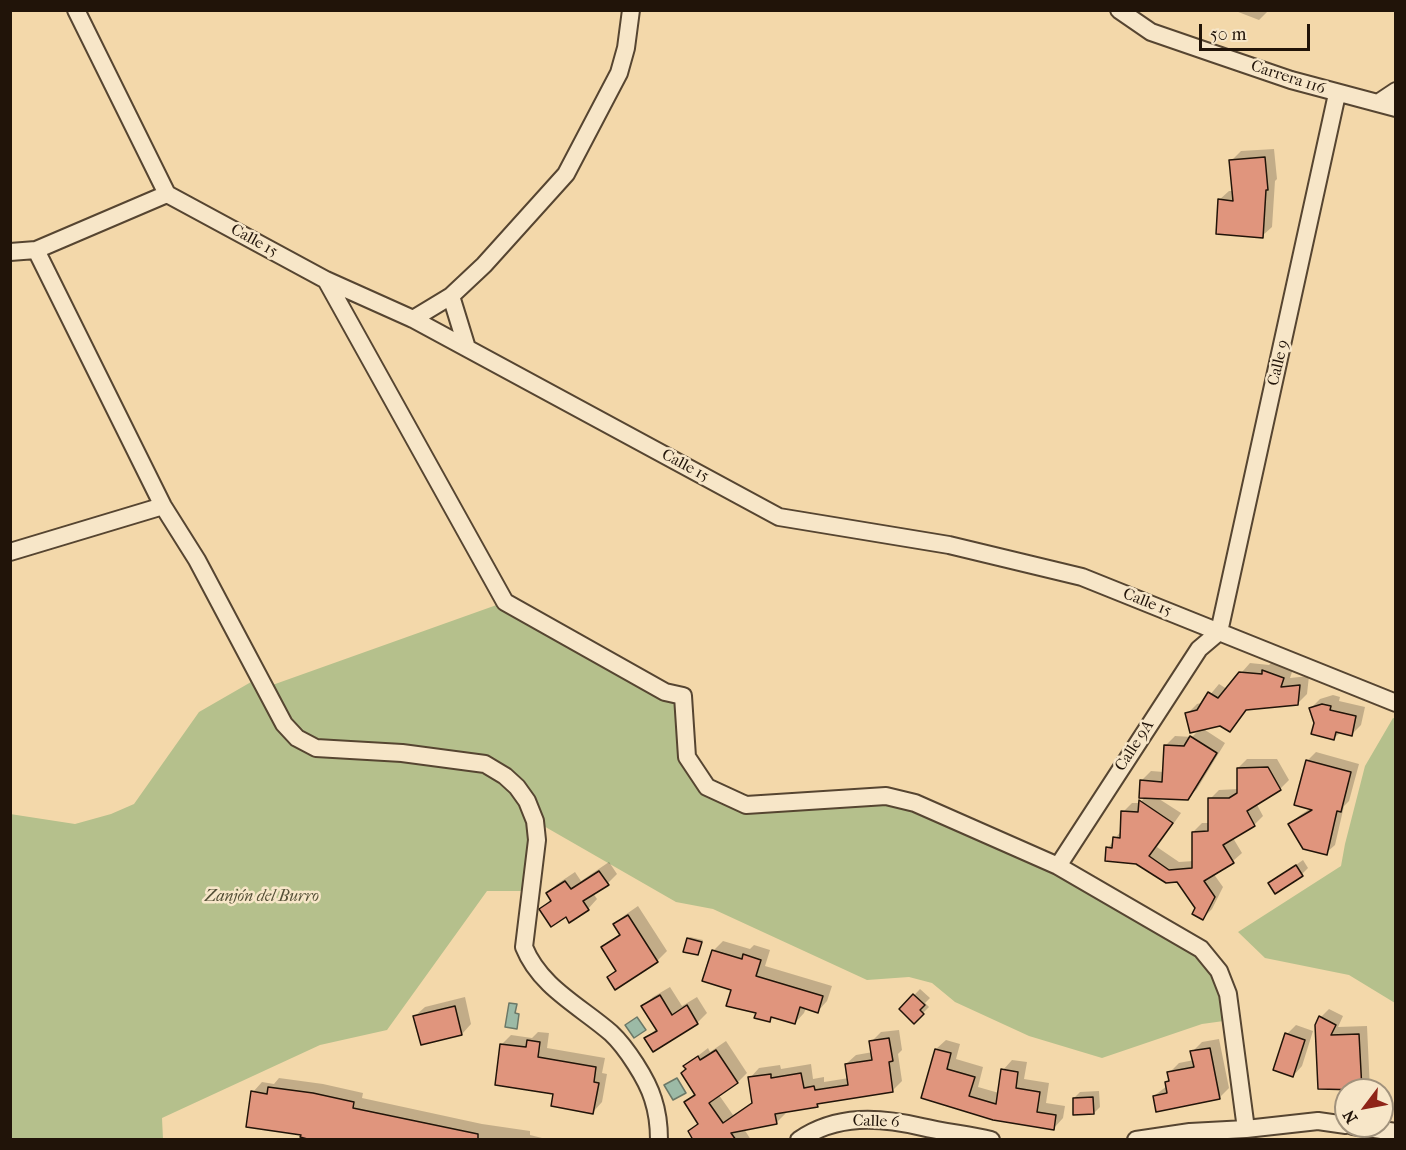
<!DOCTYPE html>
<meta charset="utf-8">
<style>
body{margin:0}
#map{position:relative;width:1406px;height:1150px;overflow:hidden;background:#f3d8aa;font-family:"IM FELL French Canon",serif}
canvas{display:block}
.frame{position:absolute;inset:0;border:12px solid #211409;pointer-events:none}
.north{position:absolute;left:1334px;top:1078px;width:60px;height:60px;box-sizing:border-box;background:#f7e6c8;border:2px solid #a1927c;border-radius:50%;rotate:238deg;font-size:16px;font-weight:700;line-height:24px;text-align:center;color:#211409}
.north::after{content:'';display:block;margin:auto;width:21px;height:27px;background:#8f2418;clip-path:polygon(50% 0,100% 100%,50% 72%,0 100%)}
.scale{position:absolute;left:1199px;top:24px;width:111px;height:27px;box-sizing:border-box;border:3px solid #211409;border-top:0;padding-left:8px;font-size:18px;line-height:21px;white-space:nowrap;color:#211409;-webkit-text-stroke:4px #f7e6c8;paint-order:stroke}
</style>
<div id="map">
<canvas width="1406" height="1150"></canvas>
<div class="frame"></div>
<div class="north">N</div>
<div class="scale">50 m</div>
</div>
<script>
const context = document.querySelector('canvas').getContext('2d');
context.lineJoin = 'round';
function fill(path, color) {
  context.fillStyle = color;
  context.fill(path, 'evenodd');
}
function trace(path, color, width, dash) {
  context.strokeStyle = color;
  context.lineWidth = width;
  context.lineCap = dash ? 'butt' : 'round';
  context.setLineDash(dash || []);
  context.stroke(path);
}
function drawText(font, color, halo, rows, align = 'center') {
  context.font = font + ' "IM FELL French Canon",serif';
  context.lineWidth = 5;
  context.setLineDash([]);
  context.textBaseline = 'middle';
  context.strokeStyle = halo;
  context.fillStyle = color;
  for (const [text, x, y, turn = 0] of rows) {
    context.save();
    context.translate(x, y);
    context.rotate((+turn || 0) * Math.PI / 180);
    context.textAlign = isNaN(turn) ? turn : align;
    if (halo) context.strokeText(text, 0, 0);
    context.fillText(text, 0, 0);
    context.restore();
  }
}
fill(new Path2D(`
 M 505,602 L 683,696 L 687,757 L 708,787 L 746,805 L 886,796 L 1058,866 L 1201,949 L 1231,1020 L 1202,1024 L 1102,1058 L 1029,1036 L 955,1002 L 932,983 L 909,977 L 867,980 L 713,909 L 676,902 L 535,821 L 531,891 L 487,891 L 387,1030 L 320,1045 L 162,1118 L 163,1139 L 11,1139 L 10,814 L 75,824 L 111,814 L 134,804 L 199,712 L 258,678 L 264,688 Z
 M 1393,718 L 1396,719 L 1395,1003 L 1349,975 L 1265,958 L 1238,932 L 1341,866 L 1345,844 L 1365,766 Z`), '#b5c08c');
const water = new Path2D(`
 M 509,1003 L 517,1004 L 515,1013 L 519,1014 L 517,1029 L 505,1027 Z
 M 637,1017 L 646,1030 L 634,1038 L 625,1025 Z
 M 677,1078 L 686,1093 L 673,1100 L 664,1085 Z`);
fill(water, '#9cbaa6');
trace(water, '#6b7867', 1.5);
fill(new Path2D(`
 M 1233,10 L 1269,10 L 1259,20 Z
 M 1274,149 L 1277,179 L 1275,181 L 1272,227 L 1262,236 L 1219,200 L 1229,191 L 1234,191 L 1231,161 L 1241,151 Z
 M 1273,661 L 1293,669 L 1290,678 L 1309,676 L 1307,694 L 1298,703 L 1248,709 L 1230,731 L 1220,724 L 1202,728 L 1225,743 L 1197,789 L 1187,799 L 1156,797 L 1181,813 L 1157,847 L 1179,862 L 1194,861 L 1193,832 L 1202,823 L 1210,823 L 1210,799 L 1219,790 L 1238,789 L 1238,768 L 1247,759 L 1277,759 L 1289,780 L 1280,789 L 1256,803 L 1263,816 L 1255,824 L 1233,838 L 1242,853 L 1233,861 L 1213,873 L 1223,887 L 1212,909 L 1203,918 L 1178,881 L 1108,848 L 1121,831 L 1123,812 L 1132,803 L 1140,803 L 1145,797 L 1141,781 L 1151,771 L 1164,772 L 1165,746 L 1175,736 L 1192,737 L 1200,729 L 1187,714 L 1197,704 L 1204,702 L 1219,684 L 1227,689 L 1250,663 L 1269,665 Z
 M 1333,695 L 1340,697 L 1339,701 L 1365,707 L 1361,725 L 1352,734 L 1341,732 L 1334,738 L 1315,723 L 1311,708 L 1320,699 Z
 M 1316,752 L 1359,764 L 1349,801 L 1344,806 L 1335,845 L 1326,853 L 1290,824 L 1299,816 L 1311,808 L 1308,760 Z
 M 1303,860 L 1308,868 L 1302,874 L 1270,883 Z
 M 609,862 L 617,874 L 608,883 L 593,893 L 597,899 L 588,909 L 566,915 L 541,909 L 551,899 L 547,894 L 557,884 L 575,872 L 581,881 Z
 M 638,906 L 667,951 L 657,961 L 615,988 L 609,977 L 617,969 L 603,947 L 621,933 L 615,924 L 625,915 Z
 M 690,937 L 703,940 L 698,954 L 688,939 Z
 M 723,941 L 750,949 L 754,945 L 770,950 L 765,966 L 832,986 L 827,1001 L 818,1011 L 806,1008 L 804,1013 L 795,1023 L 773,1016 L 769,1020 L 732,989 L 704,980 L 714,950 Z
 M 670,987 L 682,1006 L 697,997 L 707,1013 L 697,1023 L 646,1039 L 657,1028 L 643,1007 L 653,997 Z
 M 920,989 L 930,998 L 925,1003 L 929,1007 L 914,1022 L 901,1009 Z
 M 465,997 L 471,1024 L 462,1034 L 415,1016 L 425,1007 Z
 M 1329,1009 L 1343,1016 L 1338,1027 L 1367,1026 L 1370,1090 L 1346,1090 L 1346,1099 L 1342,1100 L 1342,1087 L 1321,1017 Z
 M 1296,1025 L 1313,1031 L 1302,1066 L 1293,1076 L 1287,1034 Z
 M 899,1030 L 902,1050 L 898,1054 L 902,1081 L 893,1090 L 821,1102 L 817,1105 L 785,1111 L 786,1113 L 776,1123 L 744,1129 L 751,1140 L 690,1140 L 693,1136 L 690,1131 L 699,1122 L 686,1102 L 695,1093 L 685,1066 L 708,1048 L 710,1052 L 726,1041 L 747,1073 L 738,1082 L 719,1095 L 733,1115 L 754,1101 L 750,1078 L 759,1068 L 780,1065 L 781,1069 L 811,1064 L 813,1079 L 824,1077 L 824,1082 L 849,1078 L 846,1064 L 856,1055 L 873,1052 L 871,1042 L 881,1032 Z
 M 538,1032 L 549,1033 L 547,1048 L 605,1058 L 602,1073 L 607,1074 L 602,1102 L 593,1112 L 554,1092 L 502,1044 L 511,1035 L 532,1038 Z
 M 1219,1039 L 1229,1088 L 1219,1098 L 1154,1096 L 1167,1086 L 1166,1083 L 1170,1079 L 1169,1073 L 1179,1063 L 1194,1060 L 1192,1052 L 1202,1042 Z
 M 946,1040 L 960,1044 L 956,1059 L 983,1067 L 978,1087 L 999,1093 L 1003,1070 L 1012,1060 L 1027,1062 L 1024,1079 L 1049,1083 L 1046,1103 L 1065,1106 L 1063,1118 L 1054,1128 L 923,1097 L 936,1049 Z
 M 279,1078 L 323,1084 L 363,1093 L 362,1098 L 482,1124 L 530,1131 L 530,1135 L 550,1140 L 318,1140 L 302,1134 L 253,1092 L 262,1082 L 274,1084 Z
 M 1099,1091 L 1100,1107 L 1094,1113 L 1074,1098 L 1080,1092 Z`), '#0003');
const building = new Path2D(`
 M 1265,157 L 1268,190 L 1266,190 L 1263,238 L 1216,234 L 1218,199 L 1233,201 L 1229,160 Z
 M 1262,670 L 1284,678 L 1281,687 L 1300,685 L 1298,705 L 1246,710 L 1230,732 L 1220,726 L 1190,733 L 1185,713 L 1197,710 L 1208,692 L 1218,698 L 1239,672 L 1262,674 Z
 M 1322,704 L 1331,706 L 1330,710 L 1356,716 L 1352,736 L 1336,732 L 1334,740 L 1311,734 L 1314,723 L 1309,708 Z
 M 1190,736 L 1217,753 L 1188,800 L 1139,798 L 1140,780 L 1162,782 L 1164,745 L 1184,746 Z
 M 1306,760 L 1351,772 L 1341,812 L 1337,811 L 1327,855 L 1303,849 L 1288,824 L 1312,810 L 1294,805 Z
 M 1268,767 L 1281,790 L 1247,811 L 1255,826 L 1223,845 L 1234,863 L 1204,881 L 1215,897 L 1203,920 L 1192,914 L 1195,908 L 1177,882 L 1166,883 L 1136,864 L 1105,861 L 1106,847 L 1112,848 L 1113,837 L 1120,838 L 1121,811 L 1138,812 L 1139,800 L 1173,823 L 1149,856 L 1169,870 L 1192,868 L 1192,832 L 1208,831 L 1208,798 L 1229,798 L 1237,793 L 1237,768 Z
 M 1296,865 L 1303,876 L 1275,894 L 1268,883 Z
 M 599,871 L 609,885 L 583,901 L 589,910 L 569,923 L 566,917 L 551,927 L 539,909 L 551,901 L 546,893 L 565,881 L 571,889 Z
 M 628,915 L 658,962 L 615,990 L 607,977 L 616,971 L 601,947 L 620,935 L 613,924 Z
 M 687,938 L 702,942 L 698,955 L 683,952 Z
 M 712,950 L 742,959 L 743,954 L 761,960 L 756,976 L 823,996 L 818,1013 L 800,1007 L 795,1024 L 771,1017 L 770,1022 L 754,1018 L 756,1013 L 726,1006 L 731,990 L 702,981 Z
 M 913,994 L 925,1005 L 920,1010 L 924,1014 L 914,1024 L 899,1009 Z
 M 660,995 L 672,1015 L 687,1005 L 698,1024 L 653,1052 L 644,1038 L 657,1031 L 641,1006 Z
 M 455,1006 L 462,1035 L 421,1045 L 413,1016 Z
 M 1319,1016 L 1336,1025 L 1331,1035 L 1359,1034 L 1362,1090 L 1318,1089 L 1315,1025 Z
 M 1285,1033 L 1305,1040 L 1293,1077 L 1273,1070 Z
 M 889,1038 L 893,1061 L 889,1062 L 893,1092 L 817,1104 L 818,1107 L 775,1114 L 777,1124 L 731,1133 L 736,1140 L 693,1140 L 688,1131 L 698,1124 L 684,1102 L 695,1095 L 681,1073 L 686,1069 L 683,1066 L 698,1056 L 700,1060 L 716,1050 L 738,1083 L 709,1103 L 723,1123 L 752,1103 L 748,1077 L 771,1074 L 771,1078 L 801,1073 L 804,1088 L 814,1086 L 815,1090 L 848,1085 L 845,1064 L 872,1060 L 869,1041 Z
 M 527,1040 L 540,1042 L 538,1057 L 596,1067 L 594,1082 L 599,1083 L 593,1114 L 551,1106 L 553,1094 L 495,1085 L 500,1044 L 526,1047 Z
 M 1210,1048 L 1220,1099 L 1156,1112 L 1153,1096 L 1167,1093 L 1165,1082 L 1169,1081 L 1167,1072 L 1194,1067 L 1190,1051 Z
 M 935,1049 L 951,1053 L 947,1069 L 975,1077 L 969,1096 L 996,1104 L 1001,1069 L 1018,1072 L 1016,1088 L 1040,1092 L 1037,1112 L 1056,1115 L 1054,1130 L 993,1120 L 921,1098 Z
 M 268,1087 L 313,1093 L 354,1102 L 353,1108 L 478,1134 L 478,1140 L 311,1140 L 300,1137 L 301,1135 L 246,1127 L 251,1091 L 267,1094 Z
 M 1093,1097 L 1094,1114 L 1073,1115 L 1073,1098 Z`);
fill(building, '#e0957d');
trace(building, '#211409', 1.5);
const street = new Path2D(`
 M 76,10 L 167,194
 M 1119,10 L 1151,32 L 1212,53 L 1291,80 L 1396,108
 M 1378,103 L 1396,91
 M 167,194 L 326,280 L 413,319 L 779,517 L 949,545 L 1082,577 L 1396,703
 M 36,250 L 163,506 L 197,560 L 284,724 L 297,738 L 316,748 L 402,753 L 485,764 L 505,776 L 517,787 L 527,801 L 535,821 L 537,840 L 524,947 C 540,987 580,1006 611,1033 C 626,1047 647,1079 653,1099 C 657,1111 659,1126 659,1140
 M 10,252 L 36,250 L 167,194
 M 326,280 L 505,602 L 665,692 L 683,696 L 687,757 L 707,787 L 746,805 L 886,796 L 915,803 L 1058,866 L 1201,949 L 1219,971 L 1228,994 L 1246,1129
 M 451,296 L 467,348
 M 413,319 L 451,296 L 484,265 L 566,174 L 619,73 L 626,48 L 631,10
 M 10,552 L 163,506
 M 1219,632 L 1337,94
 M 1058,866 L 1199,649 L 1219,632
 M 1353,1126 L 1396,1132
 M 799,1140 C 837,1114 880,1117 922,1127 C 944,1132 968,1135 991,1140
 M 1136,1140 L 1190,1132 L 1246,1129 L 1318,1121 L 1346,1125`);
trace(street, '#564531', 20);
trace(street, '#f7e6c8', 16);
drawText('16px', '#211409', '#f7e6c8', [
 ["Carrera 116",1288,78,18],
 ["Calle 15",254,241,29],
 ["Calle 9",1279,363,-77],
 ["Calle 15",685,466,28],
 ["Calle 15",1147,603,22],
 ["Calle 9A",1135,746,-57],
 ["Calle 6",876,1122,2]
]);
drawText('italic 16px', '#555037', '#f7e6c8', [
 ["Zanjón del Burro",262,897]
]);
</script>
